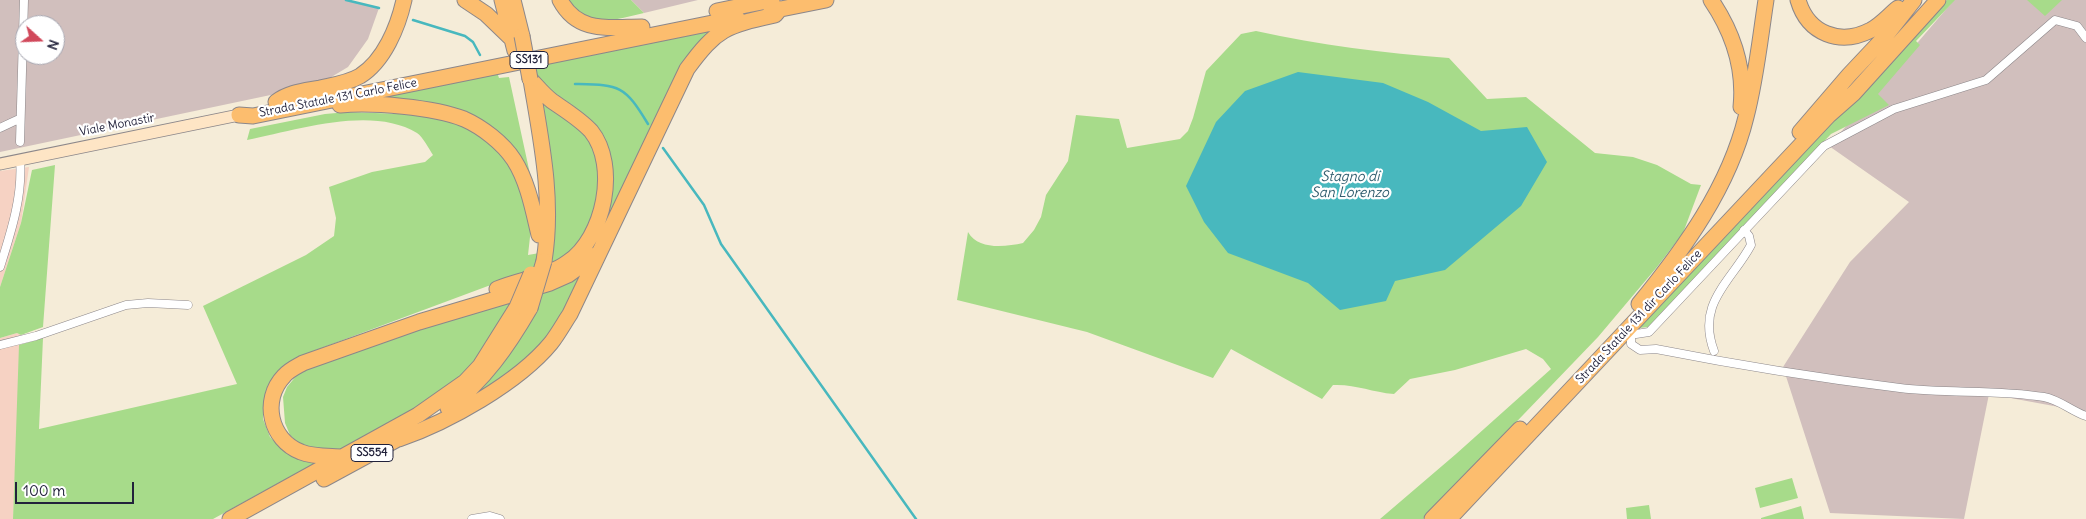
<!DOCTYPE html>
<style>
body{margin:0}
#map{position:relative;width:2086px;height:519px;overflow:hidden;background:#f5ecd8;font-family:Delius,sans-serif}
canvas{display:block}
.north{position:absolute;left:15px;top:15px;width:50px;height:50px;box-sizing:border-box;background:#fff;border:1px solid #a7a7b1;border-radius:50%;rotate:110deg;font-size:14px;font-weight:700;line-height:20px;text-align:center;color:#22223b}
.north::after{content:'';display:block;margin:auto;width:18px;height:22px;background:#d1495b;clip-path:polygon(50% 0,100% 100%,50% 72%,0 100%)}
.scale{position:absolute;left:15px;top:482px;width:119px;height:22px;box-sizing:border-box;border:2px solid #22223b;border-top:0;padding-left:6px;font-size:15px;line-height:18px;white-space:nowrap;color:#22223b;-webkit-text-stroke:4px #fff;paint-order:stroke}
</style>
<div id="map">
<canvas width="2086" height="519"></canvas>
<div class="north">N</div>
<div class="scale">100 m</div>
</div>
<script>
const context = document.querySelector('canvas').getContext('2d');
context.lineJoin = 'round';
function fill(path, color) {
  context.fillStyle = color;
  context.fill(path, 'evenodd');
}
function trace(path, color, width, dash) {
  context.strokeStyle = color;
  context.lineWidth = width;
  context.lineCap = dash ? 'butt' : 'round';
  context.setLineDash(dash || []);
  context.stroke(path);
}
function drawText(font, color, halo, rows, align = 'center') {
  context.font = font + ' Delius,sans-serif';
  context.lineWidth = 4.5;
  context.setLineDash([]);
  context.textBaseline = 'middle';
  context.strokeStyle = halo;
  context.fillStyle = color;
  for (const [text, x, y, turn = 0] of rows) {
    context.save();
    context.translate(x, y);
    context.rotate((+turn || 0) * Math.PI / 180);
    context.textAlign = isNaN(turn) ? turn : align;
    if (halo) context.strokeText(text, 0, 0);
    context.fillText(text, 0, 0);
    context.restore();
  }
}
fill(new Path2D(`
 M 29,167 L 21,223 L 0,287 L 0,171 Z
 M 17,333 L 21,335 L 13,519 L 0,519 L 0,338 Z`), '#f6d2c3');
fill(new Path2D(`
 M 0,0 L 346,0 L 379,8 L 368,39 L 348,67 L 318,85 L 0,152 ZM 25,25 L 55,25 L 55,55 L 25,55 Z
 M 631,0 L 698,0 L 644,13 Z
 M 1954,0 L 2086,0 L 2086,412 L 1989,394 L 1964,519 L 1830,513 L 1783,367 L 1850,262 L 1909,202 L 1829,146 Z`), '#d1bfbd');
fill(new Path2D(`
 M 568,0 L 631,0 L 644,13 C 616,19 585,32 568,0 Z
 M 1947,0 L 1955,0 L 1916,41 L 1920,45 L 1878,94 L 1889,105 L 1831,134 L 1648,327 L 1639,328 Z
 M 2027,0 L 2062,0 L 2045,16 Z
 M 720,27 L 705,39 L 596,249 L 574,268 L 592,244 L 605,144 L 545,89 L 535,77 L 534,67 Z
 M 1256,31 C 1320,45 1384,53 1449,58 L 1487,99 L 1526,97 L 1595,153 L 1633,157 L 1657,165 L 1691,184 L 1701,185 L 1683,233 L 1657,267 L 1598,337 L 1423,519 L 1380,519 L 1456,454 L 1551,369 L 1543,359 L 1526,349 L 1455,370 L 1410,379 L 1394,394 C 1371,392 1356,384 1333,385 L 1322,399 L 1231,349 L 1213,378 L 1087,332 L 957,300 L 968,232 C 978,250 1005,247 1023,243 L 1034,230 L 1041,217 L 1046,195 L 1068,161 L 1076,115 L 1119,119 L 1127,148 L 1180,139 L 1188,131 L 1193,118 L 1206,71 L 1241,34 Z
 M 497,72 L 499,78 L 509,77 L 530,174 L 528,176 L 489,127 L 361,102 L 409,90 Z
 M 537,95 L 582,129 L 592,145 L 599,167 L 597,208 L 576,252 L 522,277 L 488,286 L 308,353 L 280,370 L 268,385 L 264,399 L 263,419 L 270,437 L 285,452 L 317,462 L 213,519 L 13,519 L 19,345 L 43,338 L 39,429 L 237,384 L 203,306 L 306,255 L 334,236 L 336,218 L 329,187 L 372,172 L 425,162 L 433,155 C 429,149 423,137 417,133 C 372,105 296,130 247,140 L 250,129 L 325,114 L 348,112 L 429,115 L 471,127 L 512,163 L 531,228 L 528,255 L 551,251 Z
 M 55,165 L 43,327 L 21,335 L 17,333 L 0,338 L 0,287 L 21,223 L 32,170 Z
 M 585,270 C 573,292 564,316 550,336 C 533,361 497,385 470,397 L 543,289 Z
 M 514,298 L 468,373 L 426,404 L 341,450 L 317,451 L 299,444 L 290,435 L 285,423 L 283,397 L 287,387 L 297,375 L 310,366 Z
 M 1792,478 L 1798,498 L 1760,508 L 1755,488 Z
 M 1649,505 L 1651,519 L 1627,519 L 1626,508 Z
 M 1801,506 L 1804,519 L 1761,519 L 1761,518 Z`), '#a7db8a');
fill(new Path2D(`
 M 1298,72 L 1383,83 L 1428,102 L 1481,131 L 1527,127 L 1547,162 L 1521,206 L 1445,270 L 1395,281 L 1386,301 L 1340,310 L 1308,283 L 1228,253 L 1204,222 L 1186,186 L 1216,122 L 1245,91 Z`), '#48b8be');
trace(new Path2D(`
 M 346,0 L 379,8
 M 413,20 L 465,36 L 473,42 L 480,55
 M 575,84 C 619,85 624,84 648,124
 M 663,148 L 704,205 L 721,244 L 916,519`), '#48b8be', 2.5);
const street = new Path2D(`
 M 0,128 L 19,119
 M 20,142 L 24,0
 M 0,267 C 11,232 23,196 20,159
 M 1631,335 L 1631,344 L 1640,350 L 1656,349 C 1737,365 1818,378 1900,388 C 1948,394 1997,389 2044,397 C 2060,400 2071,411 2086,416
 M 1623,336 L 1649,332 L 1824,146 L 1894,109 L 1986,80 L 2055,20 L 2077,26 L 2086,38
 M 0,345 L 36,336 L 126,305 L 148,303 L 188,305
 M 1714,351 C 1696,303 1731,282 1751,245 L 1749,236 L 1744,230
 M 472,519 L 490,516 L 500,519`);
const secondary = new Path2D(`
 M 0,164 L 239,115`);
const highway = new Path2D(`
 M 465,0 L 486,14 L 512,39
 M 502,0 L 515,51
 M 513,0 L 522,36
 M 560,0 C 578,34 609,27 642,27
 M 1711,0 C 1732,31 1745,68 1741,107
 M 1798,0 C 1808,34 1840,46 1871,30 C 1882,24 1889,15 1898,8
 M 717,11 L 772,0
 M 771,11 L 826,0
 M 1876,48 L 1914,0
 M 531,80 C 541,140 554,200 544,261
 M 276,102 C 289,92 304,91 320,88 C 333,85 348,83 360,76 C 384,61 398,27 404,0
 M 340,105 C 373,102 433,107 464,119 C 482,127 503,143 514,160 C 528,182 533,210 539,235
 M 239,115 L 253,116 L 737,18
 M 1800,132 L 1849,75 L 1881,41
 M 497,289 C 520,279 548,277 568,262 C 604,238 619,166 591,131 C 580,119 565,110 552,101 C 543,94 537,86 530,79
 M 1639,304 C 1684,249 1729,187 1746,117 C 1756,79 1760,39 1766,0
 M 448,408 C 484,381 508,346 530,308
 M 399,439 C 448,422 518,383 551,343 C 558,334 564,323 570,314 L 687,69 C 717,28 726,26 775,15 L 780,9
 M 343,457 C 329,456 313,457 301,452 C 270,440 261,400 284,376 C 289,370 296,367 303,363 L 419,322 L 550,283 L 568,275 L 597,254
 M 324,479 L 407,434
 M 230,519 L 418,415 L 465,382 L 480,366 L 517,307
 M 1432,519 L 1520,429
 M 1449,519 L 1829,115 L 1854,93 L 1938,0`);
trace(street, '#8c878a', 9);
trace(secondary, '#8c878a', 13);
trace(highway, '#8c878a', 17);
trace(street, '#fff', 8);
trace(secondary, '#fee5c5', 11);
trace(highway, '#fcbd6e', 15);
const highwayBridge = new Path2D(`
 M 522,36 L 530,79
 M 517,307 L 531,274
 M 530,308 L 544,261`);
trace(highwayBridge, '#8c878a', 17, []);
trace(highwayBridge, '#fcbd6e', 15);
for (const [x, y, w] of [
 [529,60,38],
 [372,453,42]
]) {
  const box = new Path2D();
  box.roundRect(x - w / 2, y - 8.5, w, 17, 4);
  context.fillStyle = '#fff';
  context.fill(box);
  trace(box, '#22223b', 1);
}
drawText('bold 11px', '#22223b', null, [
 ["SS131",529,60],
 ["SS554",372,453]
]);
drawText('12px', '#22223b', '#fff', [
 ["Strada Statale 131 Carlo Felice",338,98,-11],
 ["Viale Monastir",117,125,-11],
 ["Strada Statale 131 dir Carlo Felice",1639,317,-47]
]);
drawText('italic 14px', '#315e6f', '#fff', [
 ["Stagno di",1350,177],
 ["San Lorenzo",1350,193]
]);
</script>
